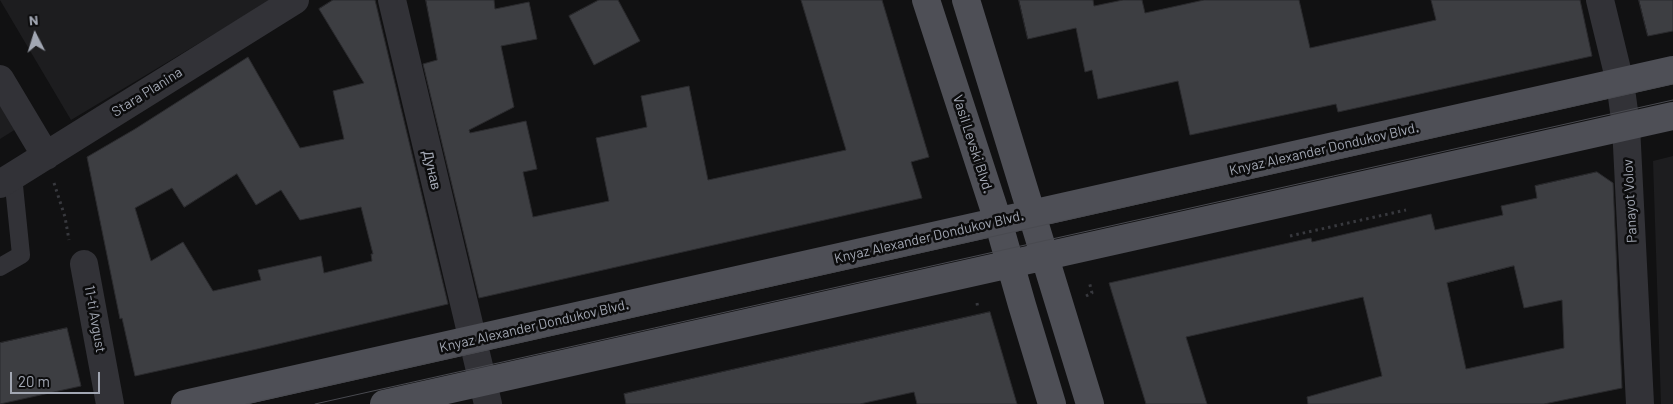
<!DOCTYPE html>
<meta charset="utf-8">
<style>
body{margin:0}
#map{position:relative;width:1673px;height:404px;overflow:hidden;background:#111112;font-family:Barlow,sans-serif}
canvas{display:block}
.north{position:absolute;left:10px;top:10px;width:50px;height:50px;-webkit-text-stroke:4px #0c0c0d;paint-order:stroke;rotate:355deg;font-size:14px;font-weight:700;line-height:20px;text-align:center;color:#a2a7b3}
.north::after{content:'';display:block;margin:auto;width:18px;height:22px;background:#a2a7b3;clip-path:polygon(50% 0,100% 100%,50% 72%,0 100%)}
.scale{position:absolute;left:10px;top:372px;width:90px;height:22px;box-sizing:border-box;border:2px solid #a2a7b3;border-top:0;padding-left:6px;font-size:15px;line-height:18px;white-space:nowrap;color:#a2a7b3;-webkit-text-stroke:4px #0c0c0d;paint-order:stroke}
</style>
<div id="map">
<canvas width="1673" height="404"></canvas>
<div class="north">N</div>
<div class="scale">20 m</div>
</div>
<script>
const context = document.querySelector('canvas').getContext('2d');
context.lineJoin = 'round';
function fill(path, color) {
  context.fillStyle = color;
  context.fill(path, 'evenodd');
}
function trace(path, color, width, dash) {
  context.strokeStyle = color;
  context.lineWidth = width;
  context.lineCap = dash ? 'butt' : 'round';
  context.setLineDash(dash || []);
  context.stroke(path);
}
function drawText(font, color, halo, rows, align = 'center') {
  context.font = font + ' Barlow,sans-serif';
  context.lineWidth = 5;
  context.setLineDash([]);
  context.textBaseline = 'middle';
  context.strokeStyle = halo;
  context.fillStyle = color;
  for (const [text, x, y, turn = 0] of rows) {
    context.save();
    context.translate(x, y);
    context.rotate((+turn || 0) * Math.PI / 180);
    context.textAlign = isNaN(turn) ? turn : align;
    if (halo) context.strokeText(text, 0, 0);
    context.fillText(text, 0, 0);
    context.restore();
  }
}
fill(new Path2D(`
 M 0,0 L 271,0 L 71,120 Z
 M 0,102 L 16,129 L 0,139 Z
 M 1673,156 L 1673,404 L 1661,404 L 1653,161 Z`), '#1d1d1f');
const building = new Path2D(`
 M 333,0 L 375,0 L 448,304 L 257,349 L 135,376 L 122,318 L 120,319 L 87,157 L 135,129 L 248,57 L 300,148 L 344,139 L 333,91 L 364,83 L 319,9 ZM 237,174 L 256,205 L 281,190 L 300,220 L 361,207 L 373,254 L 371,254 L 372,261 L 324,273 L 321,256 L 258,270 L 261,280 L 213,291 L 183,242 L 151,261 L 135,208 L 172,188 L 184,207 Z
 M 426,0 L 494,0 L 495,9 L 529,2 L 537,39 L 501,46 L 514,107 L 469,130 L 470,133 L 526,121 L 537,169 L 523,172 L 533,217 L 609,201 L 596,138 L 647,127 L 641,96 L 689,86 L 708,180 L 846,150 L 801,0 L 882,0 L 929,157 L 911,162 L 922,198 L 479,298 L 423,64 L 437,60 Z
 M 599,0 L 618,0 L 640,41 L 594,65 L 569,16 Z
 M 1019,0 L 1093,0 L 1094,6 L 1123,0 L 1142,0 L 1145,13 L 1204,0 L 1299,0 L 1310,48 L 1436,20 L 1431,0 L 1580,0 L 1592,56 L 1338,112 L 1336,104 L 1190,135 L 1178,81 L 1098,99 L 1092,70 L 1085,72 L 1076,28 L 1028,39 Z
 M 1639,0 L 1673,0 L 1673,31 L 1648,36 Z
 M 1597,172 L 1613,183 L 1622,388 L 1544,404 L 1308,404 L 1307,397 L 1382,376 L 1363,297 L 1186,337 L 1207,404 L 1146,404 L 1109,283 L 1311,238 L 1312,242 L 1431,214 L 1435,230 L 1503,215 L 1501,206 L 1537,198 L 1535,186 ZM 1514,266 L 1524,308 L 1562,300 L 1564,348 L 1466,369 L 1447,283 Z
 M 990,312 L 1017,404 L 917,404 L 914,392 L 860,404 L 626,404 L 624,394 Z
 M 67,328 L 81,386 L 0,404 L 0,343 Z`);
fill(building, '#3d3e42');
trace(building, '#2b2b2e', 1);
trace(new Path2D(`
 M 54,183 L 65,217 L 69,240
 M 1290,236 L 1406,210
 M 1086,296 L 1092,293 L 1089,281
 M 977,303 L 978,309`), '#38393e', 3, [2.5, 4]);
trace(new Path2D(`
 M 0,267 L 21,255 L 13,176`), '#323237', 18);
trace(new Path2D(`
 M 392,0 L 488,404
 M 1600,0 L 1620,82 L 1626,126 L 1640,404
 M 0,79 L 46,156
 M 0,184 L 295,0
 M 84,264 L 110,404`), '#323237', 28);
trace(new Path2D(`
 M 926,0 L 998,221 L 1022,305 L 1052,404
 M 966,0 L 1090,404
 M 185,404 L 1673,70
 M 384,404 L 1673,116`), '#4e4f56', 28);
trace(new Path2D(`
 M 246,404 L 1673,84
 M 315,404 L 1673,100`), '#494a50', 1);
drawText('14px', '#a2a7b3', '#0c0c0d', [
 ["Stara Planina",147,92,-32],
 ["Vasil Levski Blvd.",973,144,72],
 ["Knyaz Alexander Dondukov Blvd.",1324,149,-13],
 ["Дунав",432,170,77],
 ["Panayot Volov",1630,201,-93],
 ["Knyaz Alexander Dondukov Blvd.",929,237,-13],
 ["11-ti Avgust",95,319,80],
 ["Knyaz Alexander Dondukov Blvd.",534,326,-13]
]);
</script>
